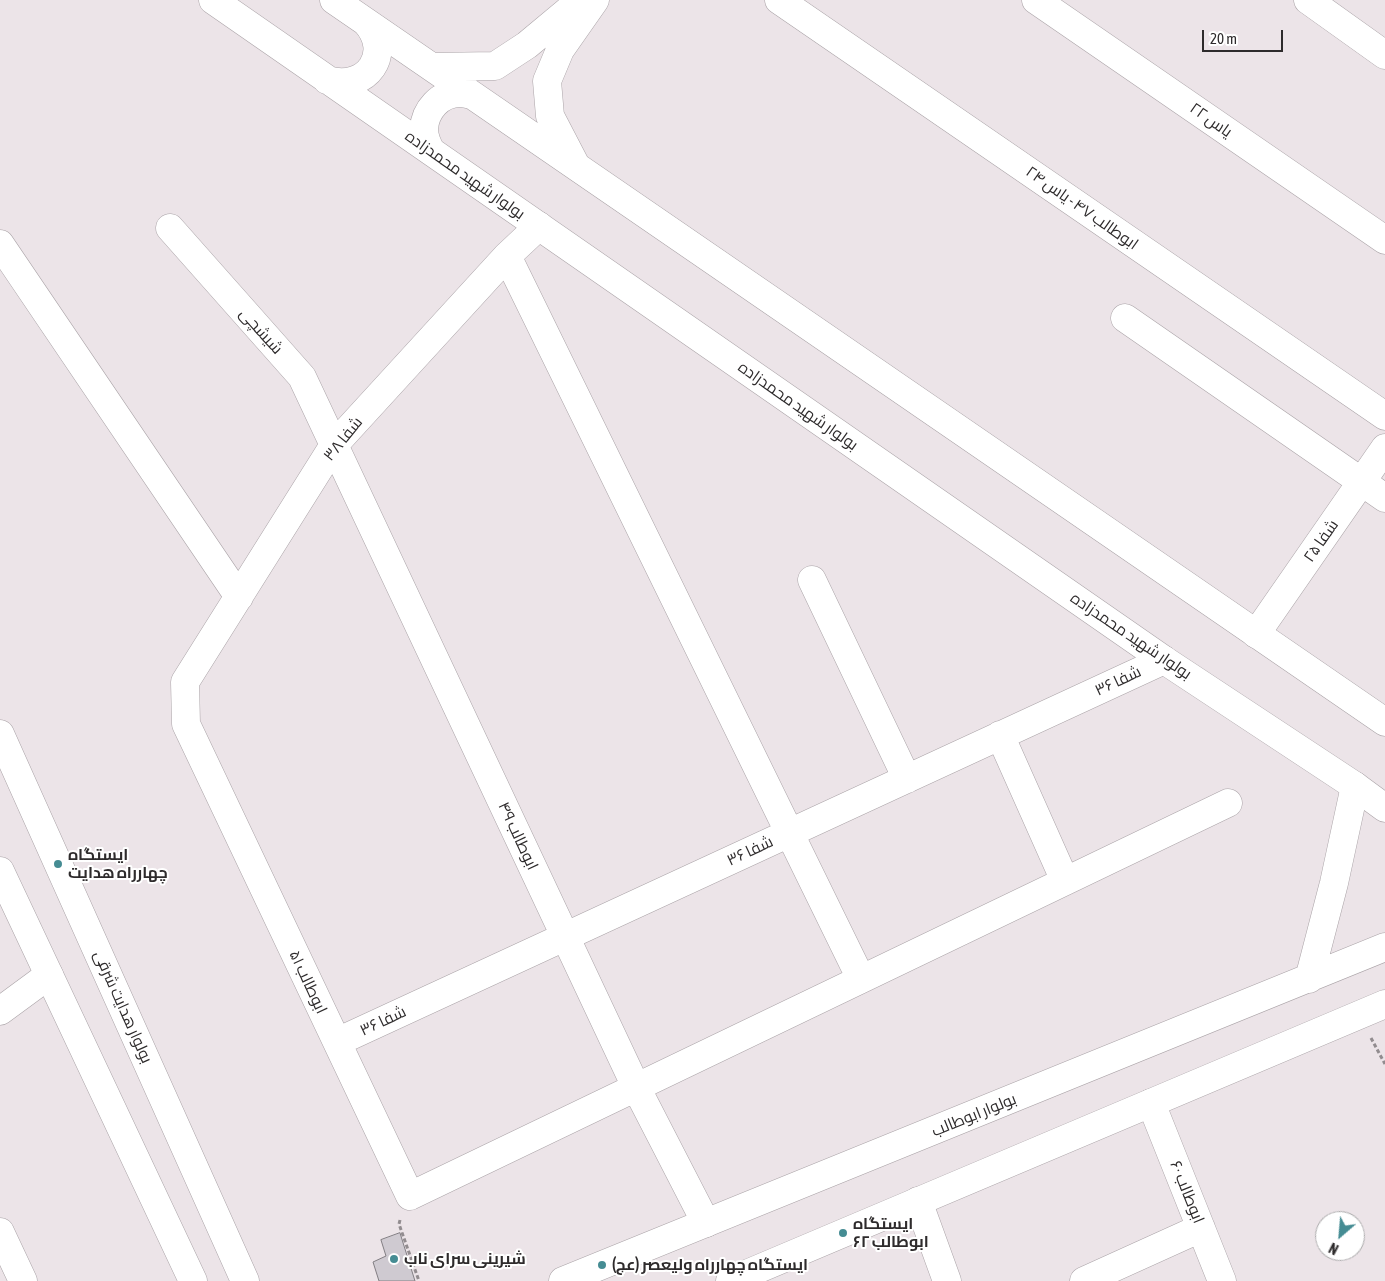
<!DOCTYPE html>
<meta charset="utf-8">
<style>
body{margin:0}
#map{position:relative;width:1385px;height:1281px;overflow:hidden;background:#ece4e8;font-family:"Asap Condensed",sans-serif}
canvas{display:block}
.north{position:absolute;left:1315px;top:1211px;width:50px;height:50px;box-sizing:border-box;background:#fff;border:1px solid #abaaab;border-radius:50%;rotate:207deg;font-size:14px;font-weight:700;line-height:20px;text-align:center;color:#2e2b2c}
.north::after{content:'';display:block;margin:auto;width:18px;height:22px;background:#458c93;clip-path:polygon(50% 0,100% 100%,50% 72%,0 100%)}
.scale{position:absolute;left:1202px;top:30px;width:81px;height:22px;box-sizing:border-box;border:2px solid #2e2b2c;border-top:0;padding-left:6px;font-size:15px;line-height:18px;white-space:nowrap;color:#2e2b2c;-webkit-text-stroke:4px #fff;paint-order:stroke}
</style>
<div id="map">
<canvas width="1385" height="1281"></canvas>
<div class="north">N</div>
<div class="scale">20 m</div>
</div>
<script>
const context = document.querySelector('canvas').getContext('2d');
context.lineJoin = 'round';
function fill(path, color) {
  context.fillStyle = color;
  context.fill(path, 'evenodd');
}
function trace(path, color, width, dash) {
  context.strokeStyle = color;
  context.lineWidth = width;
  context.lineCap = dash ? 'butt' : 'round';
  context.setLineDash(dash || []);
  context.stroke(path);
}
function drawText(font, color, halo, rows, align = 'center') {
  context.font = font + ' "Asap Condensed",Cairo,sans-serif';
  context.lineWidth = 4;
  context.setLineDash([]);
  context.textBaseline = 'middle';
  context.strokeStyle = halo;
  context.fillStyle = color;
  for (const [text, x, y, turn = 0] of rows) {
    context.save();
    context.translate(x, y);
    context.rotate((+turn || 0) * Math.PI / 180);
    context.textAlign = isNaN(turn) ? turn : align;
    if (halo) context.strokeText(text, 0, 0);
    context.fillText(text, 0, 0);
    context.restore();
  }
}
const building = new Path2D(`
 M 400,1233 L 415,1281 L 379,1281 L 373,1262 L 386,1256 L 381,1240 Z`);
fill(building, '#cfcad1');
trace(building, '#827e83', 1);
const minor = new Path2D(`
 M 779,0 L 1385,416
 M 1036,0 L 1385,240
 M 1308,0 L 1385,55
 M 539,226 L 507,256 L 334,445 L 185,682 L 186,724 L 410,1196 L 1228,803
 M 170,228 L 302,377 L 636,1087 L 706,1223
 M 0,244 L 239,597
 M 507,256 L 861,979
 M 1125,318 L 1385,498
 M 812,580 L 907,779
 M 1256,634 L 1385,448
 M 1000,735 L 1065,881
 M 0,1011 L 49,975
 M 337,1042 L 1164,660
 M 1151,1103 L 1222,1281
 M 918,1201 L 947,1281
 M 0,1232 L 23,1281
 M 1084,1281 L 1201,1228`);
const tertiary = new Path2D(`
 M 213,0 L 1164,660 L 1355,786 L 1385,808
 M 334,0 L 1385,722
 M 432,67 L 495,66 L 527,45 L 581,0
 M 327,80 C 367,92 394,53 366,22
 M 431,151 C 427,144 424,137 424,129 C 425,110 440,93 460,93 C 463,93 468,94 472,95
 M 575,164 L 550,116 L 547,81 L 560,50 L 595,0`);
const secondary = new Path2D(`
 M 0,734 L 245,1281
 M 0,871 L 193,1281
 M 1309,979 L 1334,883 L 1355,786
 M 563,1281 L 1385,947
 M 730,1281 L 1385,1004`);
trace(minor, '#aaa3a7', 29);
trace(tertiary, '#aaa3a7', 29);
trace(secondary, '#aaa3a7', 29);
trace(new Path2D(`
 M 1371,1038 L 1385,1064
 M 400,1220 L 399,1224 L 419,1281`), '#928c8f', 3, [4, 2.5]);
trace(minor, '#fff', 28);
trace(tertiary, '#fff', 28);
trace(secondary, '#fff', 28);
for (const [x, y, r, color] of [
 [58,864,5,"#458c93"],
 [843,1233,5,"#458c93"],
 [394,1259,5,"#458c93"],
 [602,1265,5,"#458c93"]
]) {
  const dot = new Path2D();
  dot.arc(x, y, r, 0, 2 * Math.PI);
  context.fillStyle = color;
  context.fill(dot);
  trace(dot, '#fff', 2);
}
drawText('16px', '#2e2b2c', '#fff', [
 ["یاس ۲۲",1211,120,35],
 ["بولوار شهید محمدزاده",465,175,35],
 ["ابوطالب ۴۷ - یاس ۲۴",1082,208,35],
 ["شیشچی",261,331,48],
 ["بولوار شهید محمدزاده",798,406,35],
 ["شفا ۳۸",343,439,-51],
 ["شفا ۲۵",1321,541,-55],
 ["بولوار شهید محمدزاده",1131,636,34],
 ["شفا ۳۶",1118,681,-25],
 ["ابوطالب ۴۹",518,836,65],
 ["شفا ۳۶",750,851,-25],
 ["ابوطالب ۵۱",308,982,65],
 ["بولوار هدایت شرقی",123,1007,66],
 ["شفا ۳۶",383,1021,-25],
 ["بولوار ابوطالب",974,1115,-22],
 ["ابوطالب ۶۰",1187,1192,68]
]);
drawText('bold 16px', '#2e2b2c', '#fff', [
 ["ایستگاه",68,855],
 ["چهارراه هدایت",68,873],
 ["ایستگاه",853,1224],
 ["ابوطالب ۶۲",853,1242],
 ["شیرینی سرای ناب",404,1259],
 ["ایستگاه چهارراه ولیعصر (عج)",612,1265]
], 'left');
</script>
